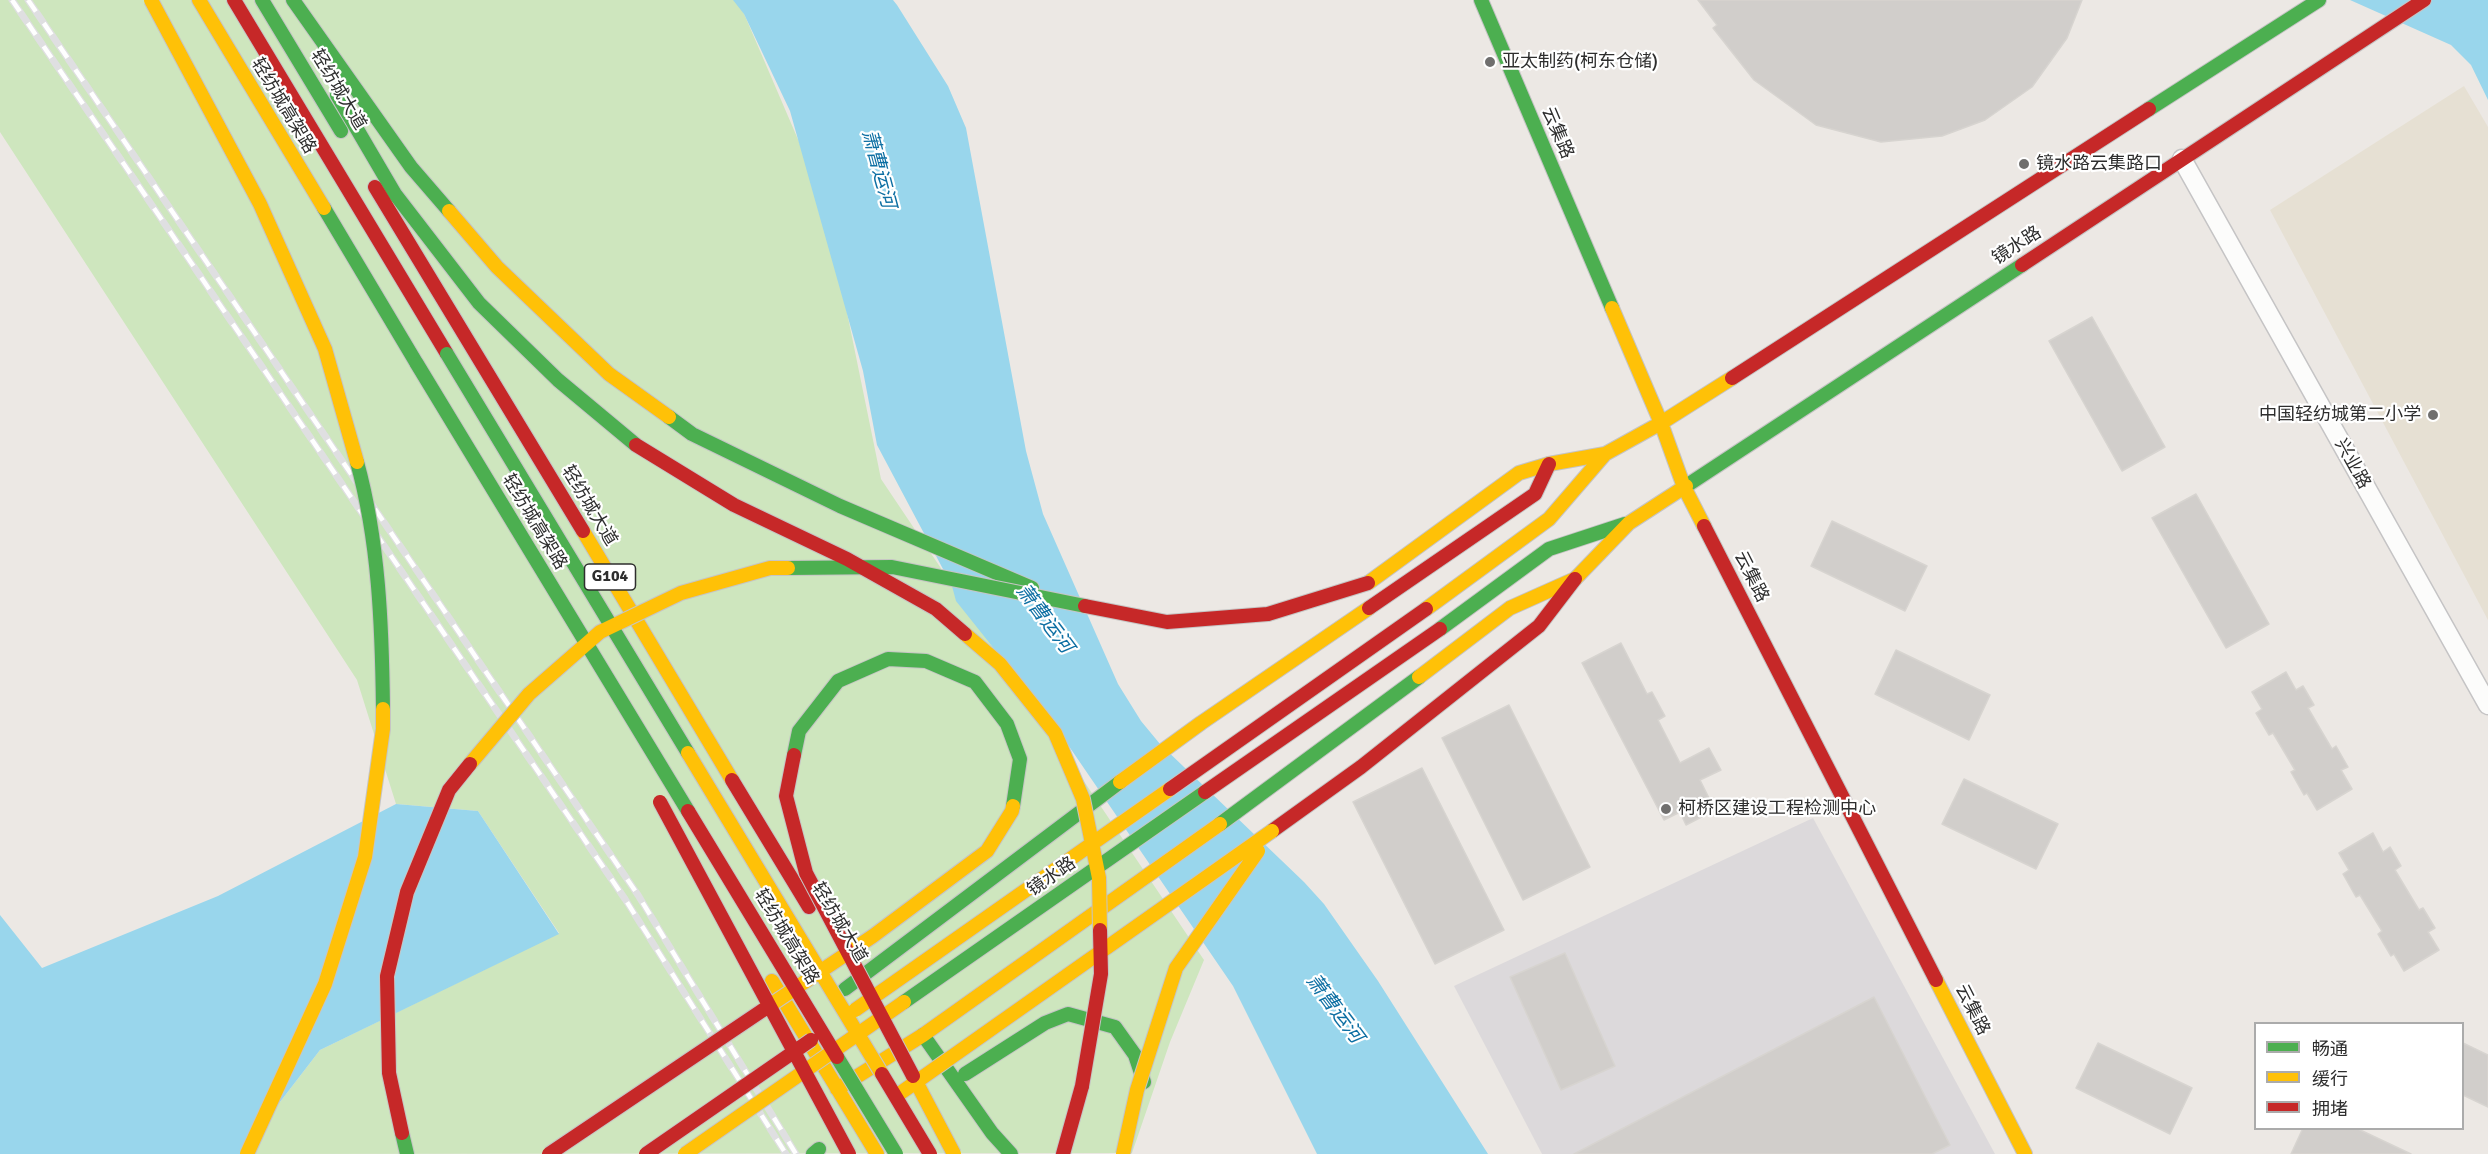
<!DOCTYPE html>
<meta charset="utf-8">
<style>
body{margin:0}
#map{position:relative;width:2488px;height:1154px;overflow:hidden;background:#ece8e4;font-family:Signika,"Noto Sans SC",sans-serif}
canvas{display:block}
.legend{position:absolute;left:2254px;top:1022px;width:210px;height:108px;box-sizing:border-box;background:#fff;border:2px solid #ababab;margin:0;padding:8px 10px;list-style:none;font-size:18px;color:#2e2e2e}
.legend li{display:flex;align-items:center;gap:12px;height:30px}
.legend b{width:30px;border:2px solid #ababab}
</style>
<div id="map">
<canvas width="2488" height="1154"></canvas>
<ul class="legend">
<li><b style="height:8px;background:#4caf50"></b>畅通</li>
<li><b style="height:8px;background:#ffc107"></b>缓行</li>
<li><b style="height:8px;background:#c62828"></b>拥堵</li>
</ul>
</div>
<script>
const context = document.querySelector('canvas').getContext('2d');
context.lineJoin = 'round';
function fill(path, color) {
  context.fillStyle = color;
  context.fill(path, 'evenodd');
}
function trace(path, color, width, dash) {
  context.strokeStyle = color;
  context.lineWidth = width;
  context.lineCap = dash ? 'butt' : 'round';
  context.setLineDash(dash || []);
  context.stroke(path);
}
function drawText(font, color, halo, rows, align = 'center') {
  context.font = font + ' Signika,"Noto Sans SC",sans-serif';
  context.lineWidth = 4.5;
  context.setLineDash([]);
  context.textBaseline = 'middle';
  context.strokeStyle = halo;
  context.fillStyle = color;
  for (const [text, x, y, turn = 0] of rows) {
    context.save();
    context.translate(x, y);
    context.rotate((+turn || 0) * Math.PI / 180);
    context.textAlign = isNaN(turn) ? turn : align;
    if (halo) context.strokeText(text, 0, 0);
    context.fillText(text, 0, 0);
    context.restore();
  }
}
fill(new Path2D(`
 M 1813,818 L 1995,1154 L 1542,1154 L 1454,986 Z`), '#dcd9db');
fill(new Path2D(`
 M 2464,86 L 2488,127 L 2488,620 L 2270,210 Z`), '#e6e0d3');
fill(new Path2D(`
 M 0,0 L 737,0 L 739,2 L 824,200 L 881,479 L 1204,960 L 1170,1042 L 1132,1153 L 240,1154 L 320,1050 L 559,933 L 478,811 L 396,804 L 357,680 L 0,132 Z`), '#cee6be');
fill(new Path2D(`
 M 733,0 L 893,0 L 897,5 L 948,86 L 966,128 L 1026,451 L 1043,514 L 1118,684 L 1141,721 L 1160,744 L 1304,882 L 1324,904 L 1378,981 L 1488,1154 L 1317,1154 L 1233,986 L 1051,720 L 956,601 L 952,586 L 877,445 L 863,371 L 790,111 L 744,14 Z
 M 2350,0 L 2488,0 L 2488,100 L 2471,65 L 2451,45 Z
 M 396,804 L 478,811 L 559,934 L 320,1050 L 240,1154 L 0,1154 L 0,915 L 42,968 L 218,896 Z`), '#99d6ec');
const building = new Path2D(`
 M 1698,0 L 2082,0 L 2067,38 L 2032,87 L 1985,120 L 1942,136 L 1881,142 L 1816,125 L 1754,80 L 1713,28 L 1717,25 Z
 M 2092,317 L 2165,447 L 2122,471 L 2049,341 Z
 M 2196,494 L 2269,624 L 2226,648 L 2152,518 Z
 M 1832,521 L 1927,566 L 1905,611 L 1811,566 Z
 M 1621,643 L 1647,694 L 1652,692 L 1665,716 L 1658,720 L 1680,763 L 1709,748 L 1721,770 L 1700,780 L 1715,810 L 1686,825 L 1680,812 L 1664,820 L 1582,663 Z
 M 1896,650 L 1990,695 L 1969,740 L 1875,694 Z
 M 2286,672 L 2296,690 L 2303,686 L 2314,705 L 2308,708 L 2332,749 L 2336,746 L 2348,767 L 2341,770 L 2352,789 L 2317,810 L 2307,793 L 2304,795 L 2291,772 L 2295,770 L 2273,733 L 2269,735 L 2256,713 L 2262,709 L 2252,692 Z
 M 1509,705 L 1590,867 L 1523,900 L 1442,738 Z
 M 1422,768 L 1504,930 L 1435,964 L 1353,802 Z
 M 1964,779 L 2058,824 L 2036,869 L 1942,824 Z
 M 2373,833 L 2383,852 L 2390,847 L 2401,866 L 2395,870 L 2419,910 L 2423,908 L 2435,928 L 2428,932 L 2439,950 L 2404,971 L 2394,954 L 2391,956 L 2378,934 L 2382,931 L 2360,895 L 2356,897 L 2343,874 L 2349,870 L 2339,853 Z
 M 1565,953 L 1615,1066 L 1561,1090 L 1510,977 Z
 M 1874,997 L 1950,1145 L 1932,1154 L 1574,1154 Z
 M 2098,1043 L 2192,1088 L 2170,1134 L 2076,1088 Z
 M 2463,1043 L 2488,1055 L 2488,1107 L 2463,1095 Z
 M 2303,1128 L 2356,1128 L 2411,1154 L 2291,1154 Z`);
fill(building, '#d1cecb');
trace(building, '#d7d4d0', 1.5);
const street = new Path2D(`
 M 2182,159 L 2488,705`);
const fast = new Path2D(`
 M 262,0 L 341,131
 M 293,0 L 411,167 L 449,211
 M 1481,0 L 1612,308
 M 337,95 L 395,194 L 479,303 L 558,380 L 636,445
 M 2149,109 L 2319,0
 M 324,208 L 417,364
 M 669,417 L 692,434 L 840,506 L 1032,588
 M 1686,486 L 2022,265
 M 1440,629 L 1549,549 L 1625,524
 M 1220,824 L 1419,677
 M 845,989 L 1120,782
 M 923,1035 L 992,1133 L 1011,1154
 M 965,1074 L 1045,1023 L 1068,1014 L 1115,1027 L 1135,1055 L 1144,1082
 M 402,1133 L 407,1154
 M 813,1154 L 819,1149`);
const slow = new Path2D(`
 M 199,0 L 324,208
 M 449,211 L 497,267 L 609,374 L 669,417
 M 1612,308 L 1661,423 L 1684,487 L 1704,526
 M 583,531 L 732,780
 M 1368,583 L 1519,473 L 1549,464 L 1605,454
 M 1426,609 L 1549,519 L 1605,454 L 1661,423 L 1732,378
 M 1419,677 L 1510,608 L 1575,579 L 1629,523 L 1686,486
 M 1120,782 L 1201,723 L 1369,608
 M 1936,980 L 2025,1154
 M 772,981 L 877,1154
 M 837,1089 L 923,1035 L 1220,824`);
const jam = new Path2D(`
 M 234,0 L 447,354
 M 375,187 L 583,531
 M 2022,265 L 2424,0
 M 1732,378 L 2149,109
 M 1704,526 L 1936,980
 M 1369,608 L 1535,494 L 1549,464
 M 732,780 L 809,907
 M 1272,831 L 1361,767 L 1539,626 L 1575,579
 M 1063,1154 L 1082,1086`);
trace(street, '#c5c4c5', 21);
trace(fast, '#c5c4c5', 16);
trace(slow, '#c5c4c5', 16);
trace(jam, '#c5c4c5', 16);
trace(street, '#fcfcfb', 18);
trace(fast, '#4caf50', 14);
trace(slow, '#ffc107', 14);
trace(jam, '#c62828', 14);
const rail = new Path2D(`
 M 12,0 L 625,899 L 786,1154
 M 28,0 L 638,895 L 796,1154`);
trace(rail, '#dfdfe1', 7);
trace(rail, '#fff', 4.5, [14]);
const fastBridge = new Path2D(`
 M 447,354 L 688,753
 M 417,364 L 688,811
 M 357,462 C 379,542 382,626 383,709
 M 788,568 L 892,567 L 1085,606
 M 794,755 L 799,731 L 838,681 L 888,659 L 926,661 L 975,682 L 1007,724 L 1020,759 L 1013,806
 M 904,1002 L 1205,792
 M 837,1057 L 896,1154`);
const slowBridge = new Path2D(`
 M 151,0 L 260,204 L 325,349 L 357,462
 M 965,634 L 1000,664 L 1055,733 L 1083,799 L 1099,878 L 1100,930
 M 688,753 L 882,1074
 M 470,764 L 529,694 L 600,632 L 681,593 L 770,568 L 788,568
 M 763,1010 L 873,936 L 987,851 L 1012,811 L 1013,806
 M 855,1010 L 1170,789
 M 913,1076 L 954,1154
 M 899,1094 L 1272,831
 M 247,1154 L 325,984 L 365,857 L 383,729 L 383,709
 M 685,1154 L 904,1002
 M 1123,1154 L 1137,1090 L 1176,968 L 1258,851`);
const jamBridge = new Path2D(`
 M 636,445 L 734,505 L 847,559 L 936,609 L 965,634
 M 1085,606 L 1167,622 L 1268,614 L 1368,583
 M 794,755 L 786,796 L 806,873 L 913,1076
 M 1170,789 L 1426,609
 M 1205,792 L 1440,629
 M 660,802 L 849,1154
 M 688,811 L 837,1057
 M 882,1074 L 930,1154
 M 1082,1086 L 1101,974 L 1100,930
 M 402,1133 L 389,1073 L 387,976 L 407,892 L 449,790 L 470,764
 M 549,1154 L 763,1010
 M 646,1154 L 811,1040`);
trace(fastBridge, '#c6c5c4', 16, []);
trace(slowBridge, '#c6c5c4', 16, []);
trace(jamBridge, '#c6c5c4', 16, []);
trace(fastBridge, '#4caf50', 14);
trace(slowBridge, '#ffc107', 14);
trace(jamBridge, '#c62828', 14);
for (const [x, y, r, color] of [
 [1490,62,6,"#706f6e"],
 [2024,164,6,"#706f6e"],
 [2433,415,6,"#706f6e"],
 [1666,809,6,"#706f6e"]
]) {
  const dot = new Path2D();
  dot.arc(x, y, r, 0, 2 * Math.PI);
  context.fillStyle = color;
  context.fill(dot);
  trace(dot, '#fff', 2);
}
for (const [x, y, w] of [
 [610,577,51]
]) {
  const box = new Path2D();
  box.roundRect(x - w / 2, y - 13, w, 26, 4.5);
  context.fillStyle = '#fff';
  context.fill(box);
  trace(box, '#2e2e2e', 1.5);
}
drawText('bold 16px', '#2e2e2e', null, [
 ["G104",610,577]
]);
drawText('18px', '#2e2e2e', '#fff', [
 ["亚太制药(柯东仓储)",1502,62],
 ["镜水路云集路口",2036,164],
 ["中国轻纺城第二小学",2421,415,"right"],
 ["柯桥区建设工程检测中心",1678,809]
], 'left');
drawText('18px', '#2e2e2e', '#fff', [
 ["轻纺城大道",338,90,59],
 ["轻纺城高架路",283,106,59],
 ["云集路",1557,133,67],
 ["镜水路",2017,246,-33],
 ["兴业路",2352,464,61],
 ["轻纺城大道",589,506,59],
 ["轻纺城高架路",534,522,59],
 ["云集路",1751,577,63],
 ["镜水路",1052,877,-35],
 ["轻纺城大道",839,923,59],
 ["轻纺城高架路",786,937,59],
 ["云集路",1972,1010,63]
]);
drawText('italic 20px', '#0d6fa3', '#fff', [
 ["萧曹运河",878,169,75],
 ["萧曹运河",1044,619,53],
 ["萧曹运河",1334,1009,53]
]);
</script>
